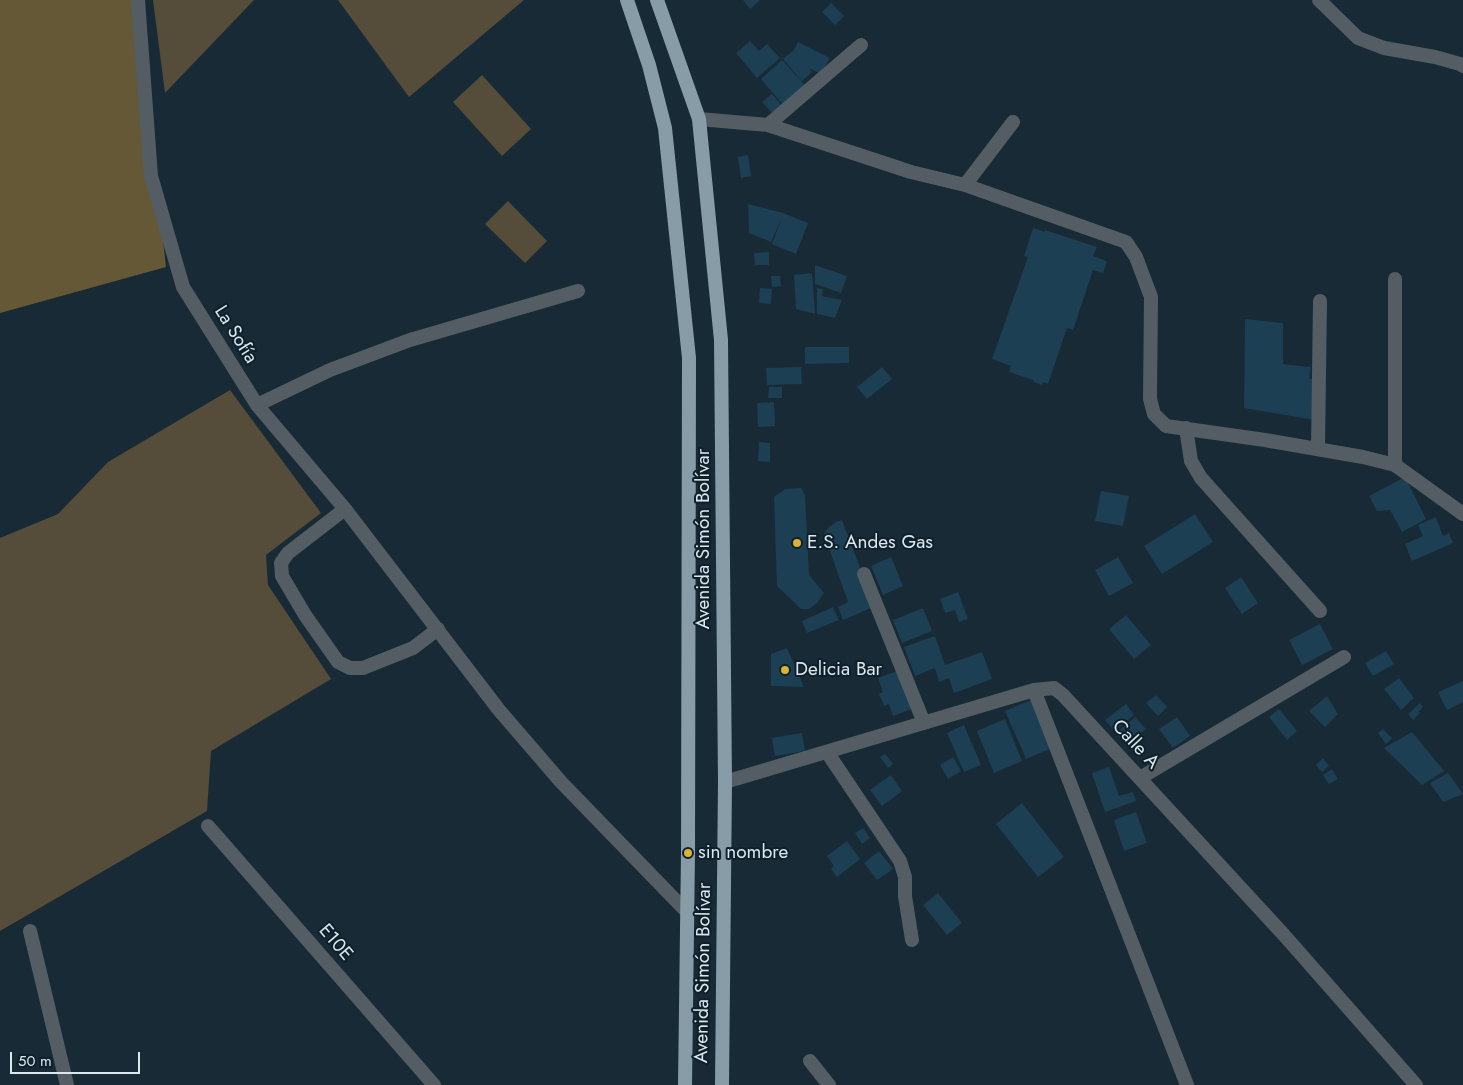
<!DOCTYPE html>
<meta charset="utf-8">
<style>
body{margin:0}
#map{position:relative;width:1463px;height:1085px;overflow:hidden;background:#182a35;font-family:Jost,sans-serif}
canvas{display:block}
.scale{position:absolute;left:10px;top:1052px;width:130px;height:22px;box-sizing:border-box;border:2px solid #dbe6ed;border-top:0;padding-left:6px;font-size:15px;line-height:18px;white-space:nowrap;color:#dbe6ed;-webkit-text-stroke:4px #0e202b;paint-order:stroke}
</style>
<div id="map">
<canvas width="1463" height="1085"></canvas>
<div class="scale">50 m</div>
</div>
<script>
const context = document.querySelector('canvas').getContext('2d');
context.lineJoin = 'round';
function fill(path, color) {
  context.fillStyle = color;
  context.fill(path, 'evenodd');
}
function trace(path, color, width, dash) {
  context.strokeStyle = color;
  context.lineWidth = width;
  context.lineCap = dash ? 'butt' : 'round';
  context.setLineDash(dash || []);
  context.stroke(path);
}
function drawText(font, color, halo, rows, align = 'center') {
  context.font = font + ' Jost,sans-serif';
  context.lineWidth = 4;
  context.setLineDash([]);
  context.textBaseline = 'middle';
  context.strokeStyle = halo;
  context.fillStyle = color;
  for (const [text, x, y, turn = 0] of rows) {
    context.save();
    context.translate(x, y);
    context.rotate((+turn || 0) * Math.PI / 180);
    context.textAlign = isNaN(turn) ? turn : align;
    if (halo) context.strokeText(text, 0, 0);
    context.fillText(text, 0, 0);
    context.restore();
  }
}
fill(new Path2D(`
 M 153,0 L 254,0 L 165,93 Z
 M 338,0 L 524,0 L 409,97 Z
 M 482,75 L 531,129 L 502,156 L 453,102 Z
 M 508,201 L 547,241 L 525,263 L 485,224 Z
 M 230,390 L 321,513 L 266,555 L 268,585 L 331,679 L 211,751 L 207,811 L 0,931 L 0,538 L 58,514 L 108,462 Z`), '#554d3a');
fill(new Path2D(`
 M 0,0 L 136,0 L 166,267 L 0,313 Z`), '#655836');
fill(new Path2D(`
 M 743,0 L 760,0 L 750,9 Z
 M 831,3 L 844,16 L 835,25 L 822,12 Z
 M 750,41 L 759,51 L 767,44 L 780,58 L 757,78 L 736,53 Z
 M 798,42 L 830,58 L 821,74 L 809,68 L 812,72 L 802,81 L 783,59 L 794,50 Z
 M 782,60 L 807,87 L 785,107 L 761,79 Z
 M 772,94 L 782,106 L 773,114 L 762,102 Z
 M 748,155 L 751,176 L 741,178 L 738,157 Z
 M 748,204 L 783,213 L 808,223 L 796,254 L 772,244 L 782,217 L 771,242 L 749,233 Z
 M 1033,228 L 1045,232 L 1045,230 L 1097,247 L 1093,256 L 1107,261 L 1103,273 L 1093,270 L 1073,330 L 1067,328 L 1048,384 L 1043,382 L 1042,385 L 1034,382 L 1033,380 L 1009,372 L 1011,366 L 992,359 L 1028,257 L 1024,256 Z
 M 769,252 L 769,265 L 755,265 L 754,253 Z
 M 815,265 L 847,276 L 841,293 L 815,284 Z
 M 812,273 L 815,314 L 796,309 L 794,275 Z
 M 771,276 L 780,276 L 781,286 L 772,287 Z
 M 760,288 L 772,289 L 771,304 L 759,303 Z
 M 817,288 L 823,289 L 822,296 L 842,300 L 835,318 L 817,314 Z
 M 1245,319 L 1283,323 L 1283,364 L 1311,367 L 1309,378 L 1315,380 L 1315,420 L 1244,408 Z
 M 805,347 L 849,347 L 849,363 L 805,364 Z
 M 801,367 L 802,384 L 767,385 L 766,368 Z
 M 882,367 L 892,379 L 867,399 L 857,387 Z
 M 769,387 L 782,387 L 782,398 L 768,398 Z
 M 774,402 L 775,426 L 758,427 L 757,403 Z
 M 759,442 L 770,443 L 770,462 L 758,461 Z
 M 1405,477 L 1426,519 L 1402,532 L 1390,510 L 1377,511 L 1369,496 Z
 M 801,488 L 805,495 L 809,575 L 824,593 L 817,603 L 809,609 L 801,609 L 777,586 L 774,497 L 785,489 Z
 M 1101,491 L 1129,496 L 1123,526 L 1095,521 Z
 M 1195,514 L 1213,542 L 1162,574 L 1144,546 Z
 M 1436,517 L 1443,536 L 1449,533 L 1453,543 L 1412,561 L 1405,544 L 1423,536 L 1418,525 Z
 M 842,520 L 872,600 L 871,608 L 843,620 L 838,607 L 848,602 L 824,534 L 828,528 L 836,522 Z
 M 891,557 L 903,586 L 883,595 L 871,566 Z
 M 1118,557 L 1133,583 L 1109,596 L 1095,570 Z
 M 1241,577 L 1258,603 L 1242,614 L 1225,588 Z
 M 958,592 L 968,619 L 959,622 L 955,610 L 945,613 L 940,599 Z
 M 833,607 L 839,620 L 807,633 L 802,621 Z
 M 923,608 L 932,631 L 902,643 L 893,620 Z
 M 1126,615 L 1151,645 L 1134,659 L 1109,629 Z
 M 1320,624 L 1333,649 L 1302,665 L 1289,640 Z
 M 935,636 L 945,665 L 982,652 L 992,679 L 954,693 L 949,678 L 939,682 L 935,668 L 915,676 L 904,647 Z
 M 787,648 L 804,687 L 771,686 L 771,654 Z
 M 1386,651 L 1394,664 L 1373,676 L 1365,663 Z
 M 900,670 L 914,708 L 893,716 L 889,704 L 884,706 L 879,694 L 883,692 L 878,678 Z
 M 1399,678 L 1414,698 L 1401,710 L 1384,689 Z
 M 1463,681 L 1463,702 L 1447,710 L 1438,692 Z
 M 1156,695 L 1167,707 L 1158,716 L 1146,703 Z
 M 1327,696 L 1338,714 L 1325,727 L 1309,711 Z
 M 1031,700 L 1052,748 L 1026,759 L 1005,711 Z
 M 1420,703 L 1423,707 L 1418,712 L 1420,713 L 1413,720 L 1408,714 Z
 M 1126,704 L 1134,715 L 1114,731 L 1105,720 Z
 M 1279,709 L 1297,731 L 1287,740 L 1269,717 Z
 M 1135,717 L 1146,729 L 1127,745 L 1116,733 Z
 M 1177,717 L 1190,736 L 1173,748 L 1159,729 Z
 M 1005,719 L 1022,761 L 994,773 L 977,731 Z
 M 964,725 L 981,765 L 964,772 L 947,733 Z
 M 1383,729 L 1392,738 L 1386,744 L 1378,733 Z
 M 1412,732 L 1444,771 L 1422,785 L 1384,748 Z
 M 802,733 L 805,751 L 775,756 L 772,738 Z
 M 885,754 L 893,764 L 888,768 L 880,757 Z
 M 953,757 L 961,771 L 948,779 L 940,765 Z
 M 1323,758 L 1329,766 L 1322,772 L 1316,765 Z
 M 1109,767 L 1119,796 L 1133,792 L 1136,801 L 1105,812 L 1092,773 Z
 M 1332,769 L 1338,779 L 1329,784 L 1323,775 Z
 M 1448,773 L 1463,794 L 1443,802 L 1430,783 Z
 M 891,775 L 902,791 L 882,806 L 870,790 Z
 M 1022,803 L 1064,857 L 1038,877 L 996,824 Z
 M 1136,812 L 1147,843 L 1124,851 L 1114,820 Z
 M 863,828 L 870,838 L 862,844 L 855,833 Z
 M 847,841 L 860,859 L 837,877 L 831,869 L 834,866 L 827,856 Z
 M 879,851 L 893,869 L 877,880 L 864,863 Z
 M 938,893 L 962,923 L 947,935 L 923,905 Z`), '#1c3f53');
trace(new Path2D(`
 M 138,0 L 151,176 L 183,287 L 257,405 L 345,509 L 499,710 L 561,782 L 687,912
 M 1319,0 L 1358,38 L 1384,48 L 1435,57 L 1460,64 L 1463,66
 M 699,119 L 768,125 L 911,172 L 965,185 L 1126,242 L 1136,257 L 1151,297 L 1150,399 L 1154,414 L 1166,426 L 1265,440 L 1363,457 L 1395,465 L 1463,514
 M 768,125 L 861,45
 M 965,185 L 1013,122
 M 1395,279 L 1395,465
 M 257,405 L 330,370 L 410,340 L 578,291
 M 1186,428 L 1191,461 L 1201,478 L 1320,611
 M 1318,449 L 1320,301
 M 345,509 L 288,553 L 281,563 L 282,576 L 305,615 L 338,662 L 350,668 L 363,668 L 413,648 L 438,629
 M 864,574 L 924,723
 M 1034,690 L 1187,1085
 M 827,752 L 900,861 L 905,877 L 905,896 L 912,940
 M 1140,778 L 1344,657
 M 725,782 L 1034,690 L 1054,688 L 1063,695 L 1284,935 L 1416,1085
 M 208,826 L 434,1085
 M 30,931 L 67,1085
 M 810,1061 L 829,1085`), '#545d63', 14);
trace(new Path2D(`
 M 627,0 L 649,65 L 665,128 L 689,358 L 688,853 L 685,1085
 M 657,0 L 699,119 L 721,340 L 725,782 L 722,1085`), '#889ca8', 14);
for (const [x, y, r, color] of [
 [797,543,5,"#dcb233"],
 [785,670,5,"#dcb233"],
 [688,853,5,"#dcb233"]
]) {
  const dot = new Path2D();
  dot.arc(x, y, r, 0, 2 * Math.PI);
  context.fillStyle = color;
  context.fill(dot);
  trace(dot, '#0e202b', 2);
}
drawText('19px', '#dbe6ed', '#0e202b', [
 ["La Sofía",235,335,58],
 ["Avenida Simón Bolívar",704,539,-90],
 ["Calle A",1135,745,47],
 ["E10E",335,943,49],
 ["Avenida Simón Bolívar",704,973,-89]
]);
drawText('19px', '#dbe6ed', '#0e202b', [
 ["E.S. Andes Gas",807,543],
 ["Delicia Bar",795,670],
 ["sin nombre",698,853]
], 'left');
</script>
